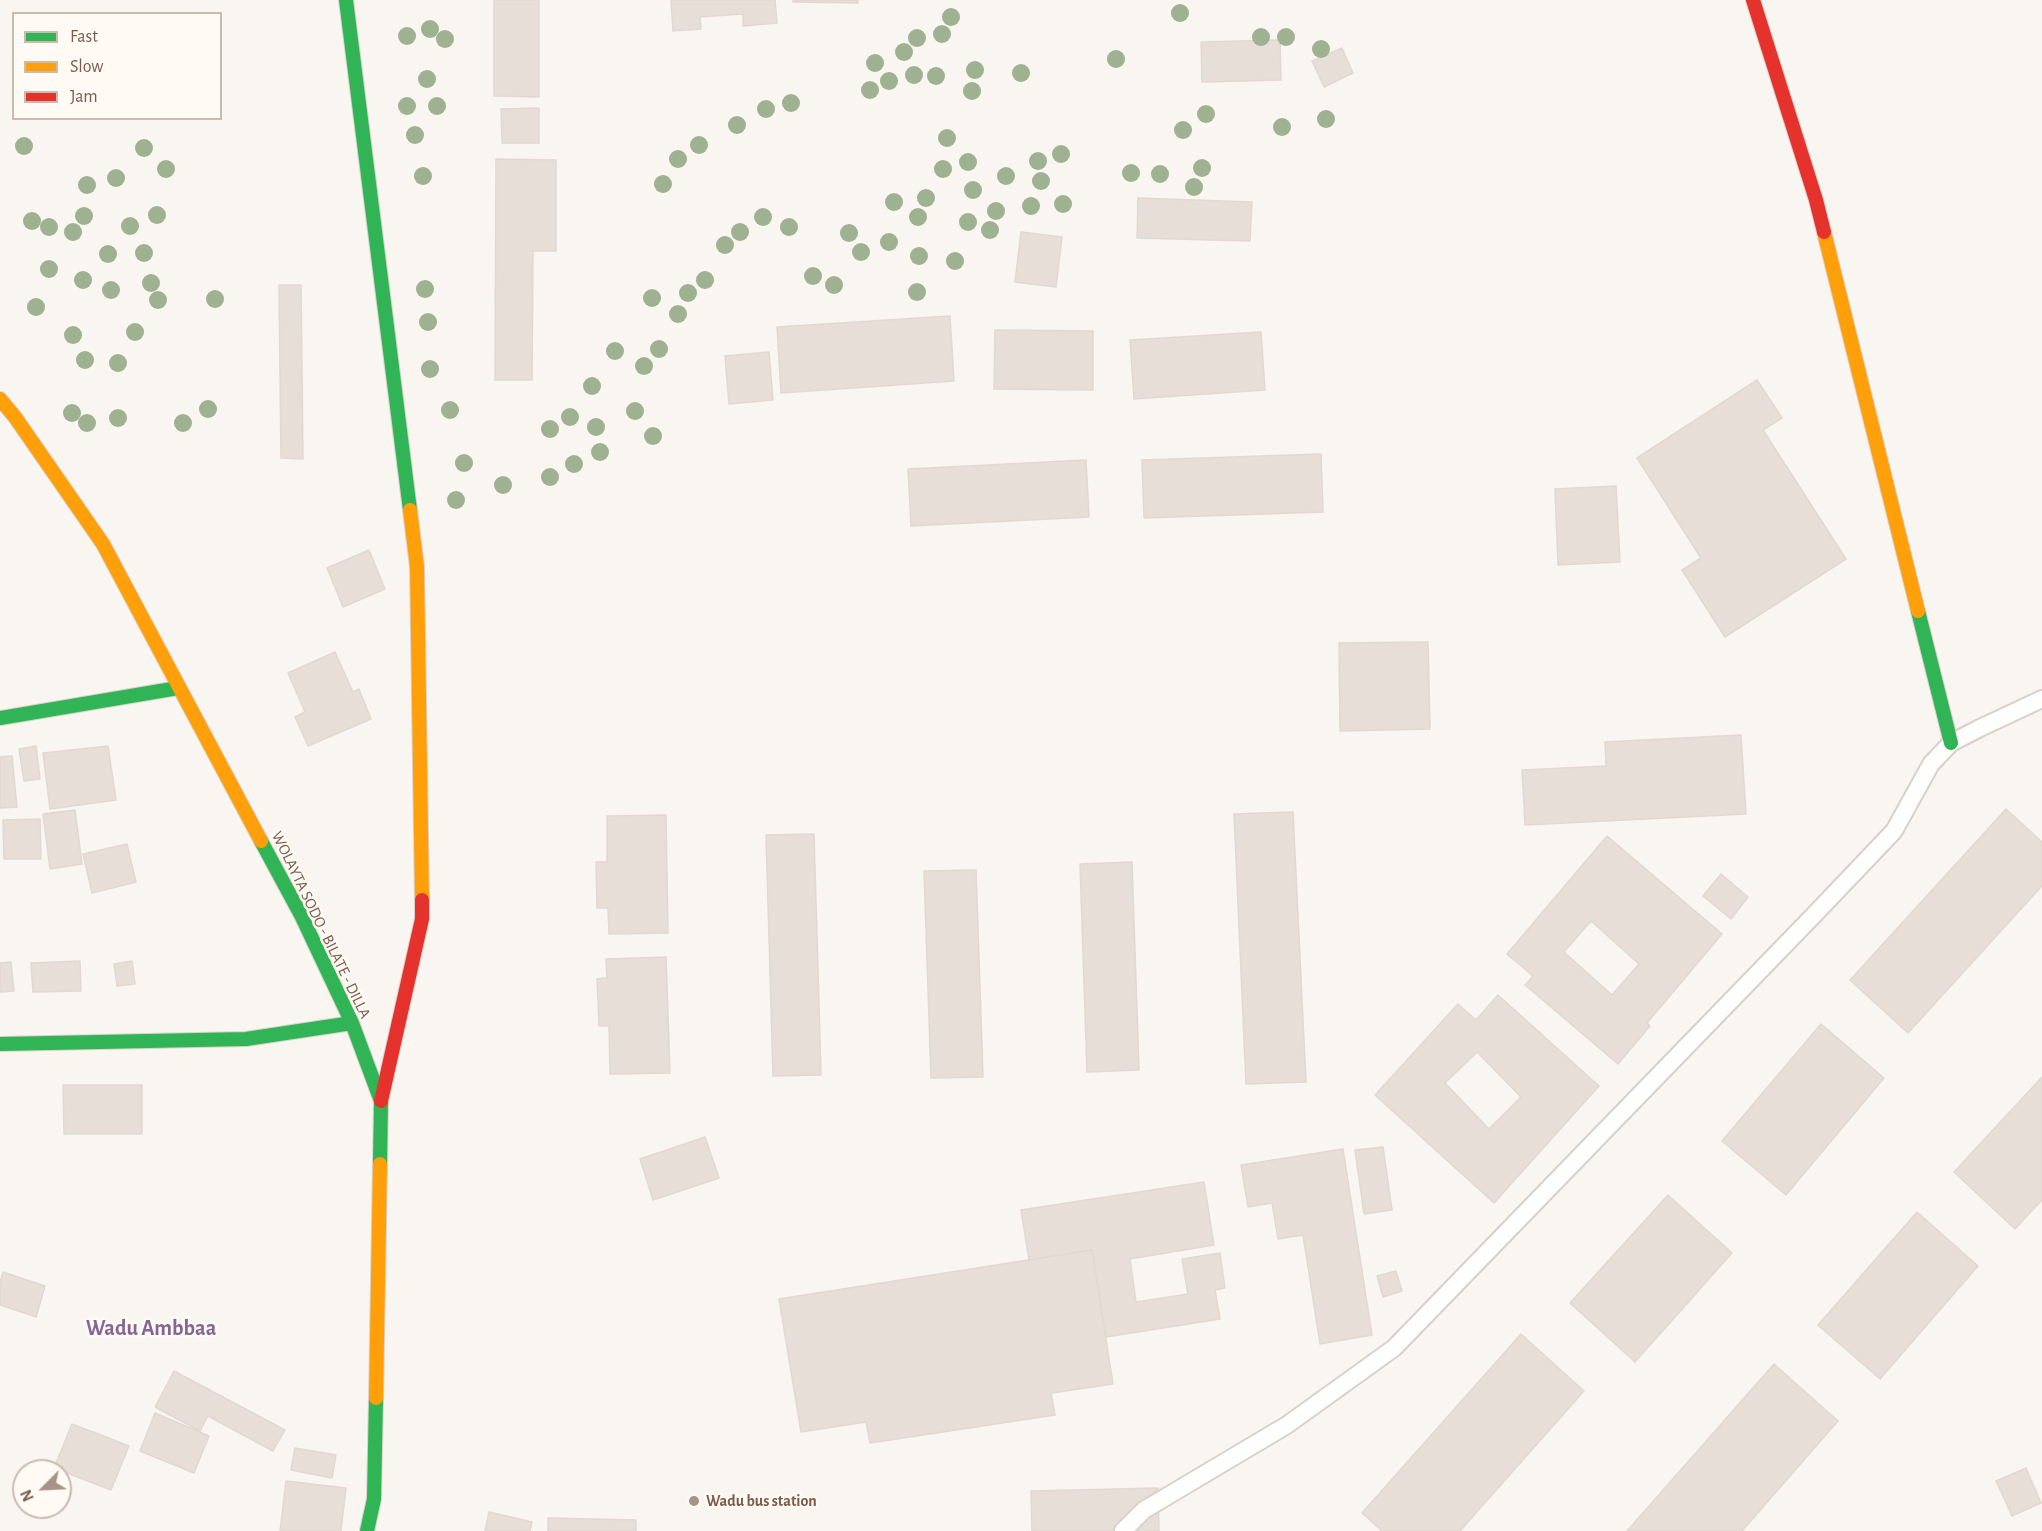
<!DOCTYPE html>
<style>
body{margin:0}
#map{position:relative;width:2042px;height:1531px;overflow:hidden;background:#f9f5f0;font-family:"Alegreya Sans",sans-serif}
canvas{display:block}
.legend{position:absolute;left:12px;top:12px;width:210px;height:108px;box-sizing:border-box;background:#fffaf3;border:2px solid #cabbb1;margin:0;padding:8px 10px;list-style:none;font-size:18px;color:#7a5c4d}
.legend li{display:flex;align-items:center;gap:12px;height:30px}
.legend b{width:30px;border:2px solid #cabbb1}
.north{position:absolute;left:12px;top:1459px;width:60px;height:60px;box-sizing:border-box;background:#fffaf3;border:2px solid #cabbb1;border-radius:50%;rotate:246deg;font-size:16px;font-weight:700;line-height:24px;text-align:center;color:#7a5c4d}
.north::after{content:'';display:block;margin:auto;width:21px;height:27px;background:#a69286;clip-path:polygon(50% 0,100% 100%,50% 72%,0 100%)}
</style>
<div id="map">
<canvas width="2042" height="1531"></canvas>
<ul class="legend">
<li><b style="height:8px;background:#30b455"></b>Fast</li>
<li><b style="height:8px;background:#ff9f0a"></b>Slow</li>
<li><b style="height:8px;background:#e5322d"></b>Jam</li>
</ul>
<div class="north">N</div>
</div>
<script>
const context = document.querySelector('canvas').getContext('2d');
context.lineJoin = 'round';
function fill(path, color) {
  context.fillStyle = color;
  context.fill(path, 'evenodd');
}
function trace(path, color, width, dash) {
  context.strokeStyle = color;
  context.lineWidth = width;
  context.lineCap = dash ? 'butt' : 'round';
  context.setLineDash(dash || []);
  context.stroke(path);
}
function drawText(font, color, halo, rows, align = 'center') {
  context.font = font + ' "Alegreya Sans",sans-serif';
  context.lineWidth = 5;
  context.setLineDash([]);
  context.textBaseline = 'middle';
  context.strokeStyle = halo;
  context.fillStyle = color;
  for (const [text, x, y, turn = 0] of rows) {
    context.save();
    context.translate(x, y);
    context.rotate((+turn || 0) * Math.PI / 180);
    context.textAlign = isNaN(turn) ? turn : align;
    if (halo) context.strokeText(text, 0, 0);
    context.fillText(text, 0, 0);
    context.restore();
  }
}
const building = new Path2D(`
 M 494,0 L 539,0 L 539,97 L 494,96 Z
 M 671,0 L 775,0 L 777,23 L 743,26 L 743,14 L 700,17 L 701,29 L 673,31 Z
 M 793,0 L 858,0 L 858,3 L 793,2 Z
 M 1280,40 L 1281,80 L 1202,82 L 1201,42 Z
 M 1342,48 L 1353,73 L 1324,87 L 1312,61 Z
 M 539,108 L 539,143 L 502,143 L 501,109 Z
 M 496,159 L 556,160 L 556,251 L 533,251 L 532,380 L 495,380 Z
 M 1138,198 L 1252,202 L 1250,241 L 1137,238 Z
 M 1021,232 L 1062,237 L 1056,287 L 1015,282 Z
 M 279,285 L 301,285 L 303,459 L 281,458 Z
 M 950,316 L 954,381 L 781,393 L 777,327 Z
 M 995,330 L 1093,331 L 1093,390 L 994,389 Z
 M 1261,332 L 1265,390 L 1134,399 L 1130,340 Z
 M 769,352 L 773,400 L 729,404 L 725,356 Z
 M 1757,380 L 1782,418 L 1763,430 L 1846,559 L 1725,637 L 1682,570 L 1701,558 L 1637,458 Z
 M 1321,454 L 1323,512 L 1144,518 L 1142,460 Z
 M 1086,460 L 1089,517 L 911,526 L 908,469 Z
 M 1616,486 L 1620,562 L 1558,565 L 1555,489 Z
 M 369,550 L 385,589 L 343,607 L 327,568 Z
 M 1428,642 L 1430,729 L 1340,731 L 1339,643 Z
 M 335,652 L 353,692 L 359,689 L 371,719 L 308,746 L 295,717 L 305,712 L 288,673 Z
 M 1741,735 L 1746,814 L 1525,825 L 1522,770 L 1606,766 L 1605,742 Z
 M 36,746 L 40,779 L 24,781 L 19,749 Z
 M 108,746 L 116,800 L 50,809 L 43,753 Z
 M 12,756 L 17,807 L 0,808 L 0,757 Z
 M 2006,809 L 2042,842 L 2042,886 L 1908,1033 L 1850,980 Z
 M 75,810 L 82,864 L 50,869 L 43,814 Z
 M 1293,812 L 1306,1082 L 1246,1084 L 1234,814 Z
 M 666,815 L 668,933 L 609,934 L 608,908 L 597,908 L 596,862 L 607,862 L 607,816 Z
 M 40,819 L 41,859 L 4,859 L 3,820 Z
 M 814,834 L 821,1075 L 773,1076 L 766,835 Z
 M 1607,836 L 1722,934 L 1647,1023 L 1650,1026 L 1618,1064 L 1525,985 L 1533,976 L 1507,954 ZM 1591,921 L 1639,964 L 1612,995 L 1564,952 Z
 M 127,844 L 136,882 L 92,893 L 83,854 Z
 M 1132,862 L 1139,1070 L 1087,1072 L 1080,864 Z
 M 976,870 L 983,1077 L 931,1078 L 924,871 Z
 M 1721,874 L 1748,897 L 1731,919 L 1703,896 Z
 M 666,957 L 670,1073 L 610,1074 L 609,1026 L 599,1026 L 597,979 L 607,978 L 606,959 Z
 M 80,961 L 81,991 L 33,992 L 31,963 Z
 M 132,961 L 135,984 L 117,986 L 114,964 Z
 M 11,962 L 14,991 L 0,992 L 0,963 Z
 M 1498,995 L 1599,1086 L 1494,1203 L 1375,1095 L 1458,1004 L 1476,1020 ZM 1477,1052 L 1521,1097 L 1489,1129 L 1445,1083 Z
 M 1821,1024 L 1884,1078 L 1786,1195 L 1722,1141 Z
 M 2042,1077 L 2042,1200 L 2015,1229 L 1954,1172 Z
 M 63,1085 L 142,1085 L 142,1134 L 64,1134 Z
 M 705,1137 L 719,1178 L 653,1200 L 640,1159 Z
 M 1383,1147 L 1392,1210 L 1364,1214 L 1355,1150 Z
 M 1343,1149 L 1372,1335 L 1320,1344 L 1303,1235 L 1278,1239 L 1272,1203 L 1248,1207 L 1241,1165 Z
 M 1204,1182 L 1214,1245 L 1130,1259 L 1136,1302 L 1188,1294 L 1182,1259 L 1220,1253 L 1225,1288 L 1215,1290 L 1220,1319 L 1106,1337 L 1092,1250 L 1029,1260 L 1021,1210 Z
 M 1668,1195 L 1732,1253 L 1635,1362 L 1570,1303 Z
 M 1917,1212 L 1978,1266 L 1880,1379 L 1818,1325 Z
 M 1092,1250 L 1113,1384 L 1051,1393 L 1055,1415 L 870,1443 L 866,1422 L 801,1432 L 779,1299 Z
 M 1396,1271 L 1402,1291 L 1383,1297 L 1377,1276 Z
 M 3,1272 L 45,1286 L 36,1317 L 0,1305 L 0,1283 Z
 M 1521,1334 L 1584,1391 L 1460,1531 L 1382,1531 L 1362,1513 Z
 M 1774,1364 L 1838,1421 L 1742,1531 L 1627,1531 Z
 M 174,1371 L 285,1430 L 273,1451 L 208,1416 L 200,1431 L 155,1407 Z
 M 155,1413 L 209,1436 L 194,1473 L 140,1451 Z
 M 72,1424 L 129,1446 L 111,1490 L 54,1468 Z
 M 295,1448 L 336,1455 L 332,1478 L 291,1470 Z
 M 2026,1468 L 2041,1503 L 2012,1516 L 1996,1481 Z
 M 286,1481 L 346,1488 L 341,1531 L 280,1531 Z
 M 1158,1488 L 1159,1531 L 1032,1531 L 1031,1491 Z
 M 489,1512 L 532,1522 L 530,1531 L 485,1531 Z
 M 548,1518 L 636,1520 L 636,1531 L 548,1531 Z`);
fill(building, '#e6ded7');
trace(building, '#e2d8d2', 1.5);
const lane = new Path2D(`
 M 1123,1531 L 1144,1510 L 1287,1425 L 1394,1348 L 1813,916 L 1894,831 L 1931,764 L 1951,743 L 1980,728 L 2042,699`);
const fast = new Path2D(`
 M 346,0 L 410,510
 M 1918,611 L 1951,743
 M 0,718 L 178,688
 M 261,841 L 302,917 L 352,1023 L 381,1101 L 380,1164
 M 0,1044 L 246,1039 L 352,1023
 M 367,1531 L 374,1499 L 376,1398`);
const slow = new Path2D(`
 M 1824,232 L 1918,611
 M 0,399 L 15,417 L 103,544 L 261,841
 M 410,510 L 417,567 L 422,900
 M 376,1398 L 380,1164`);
const jam = new Path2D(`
 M 1753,0 L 1816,200 L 1824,232
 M 381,1101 L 422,919 L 422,900`);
trace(lane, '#d7d1cb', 20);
trace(fast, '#d9d2cb', 16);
trace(slow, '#d9d2cb', 16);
trace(jam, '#d9d2cb', 16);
trace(lane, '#fefefd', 16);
trace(fast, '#30b455', 14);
trace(slow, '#ff9f0a', 14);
trace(jam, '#e5322d', 14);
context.fillStyle = '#9eb190';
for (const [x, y] of [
 [1180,13],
 [951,17],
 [430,29],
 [942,34],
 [407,36],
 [1261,37],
 [1286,37],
 [917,38],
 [445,39],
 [1321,49],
 [904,52],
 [1116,59],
 [875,63],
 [975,70],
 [1021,73],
 [914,75],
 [936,76],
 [427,79],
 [889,81],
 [870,90],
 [972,91],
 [791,103],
 [407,106],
 [437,106],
 [766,109],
 [1206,114],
 [1326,119],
 [737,125],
 [1282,127],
 [1183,130],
 [415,135],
 [947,138],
 [699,145],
 [24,146],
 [144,148],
 [1061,154],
 [678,159],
 [1038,161],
 [968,162],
 [1202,168],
 [166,169],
 [943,169],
 [1131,173],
 [1160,174],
 [423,176],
 [1006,176],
 [116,178],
 [1041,181],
 [663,184],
 [87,185],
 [1194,187],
 [973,190],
 [926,198],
 [894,202],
 [1063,204],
 [1031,206],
 [996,211],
 [157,215],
 [84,216],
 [763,217],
 [918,217],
 [32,221],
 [968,222],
 [130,226],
 [49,227],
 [789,227],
 [990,230],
 [73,232],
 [740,232],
 [849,233],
 [889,242],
 [725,245],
 [861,252],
 [144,253],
 [108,254],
 [919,256],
 [955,261],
 [49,269],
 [813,276],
 [83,280],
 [705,280],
 [151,283],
 [834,285],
 [425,289],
 [111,290],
 [917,292],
 [688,293],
 [652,298],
 [215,299],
 [158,300],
 [36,307],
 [678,314],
 [428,322],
 [135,332],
 [73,335],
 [659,349],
 [615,351],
 [85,360],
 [118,363],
 [644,366],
 [430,369],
 [592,386],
 [208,409],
 [450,410],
 [635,411],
 [72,413],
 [570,417],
 [118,418],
 [87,423],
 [183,423],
 [596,427],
 [550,429],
 [653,436],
 [600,452],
 [464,463],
 [574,464],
 [550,477],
 [503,485],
 [456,500]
]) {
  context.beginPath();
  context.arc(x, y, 9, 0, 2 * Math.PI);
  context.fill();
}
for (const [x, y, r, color] of [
 [694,1501,6,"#a69286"]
]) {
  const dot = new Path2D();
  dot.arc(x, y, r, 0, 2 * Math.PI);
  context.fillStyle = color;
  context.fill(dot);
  trace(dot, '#fffaf3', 2);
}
drawText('16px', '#7a5c4d', '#fffaf3', [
 ["WOLAYTA SODO - BILATE - DILLA",321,925,64]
]);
drawText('bold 16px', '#7a5c4d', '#fffaf3', [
 ["Wadu bus station",706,1501]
], 'left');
drawText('bold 22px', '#846695', '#fffaf3', [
 ["Wadu Ambbaa",151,1328]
]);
</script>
